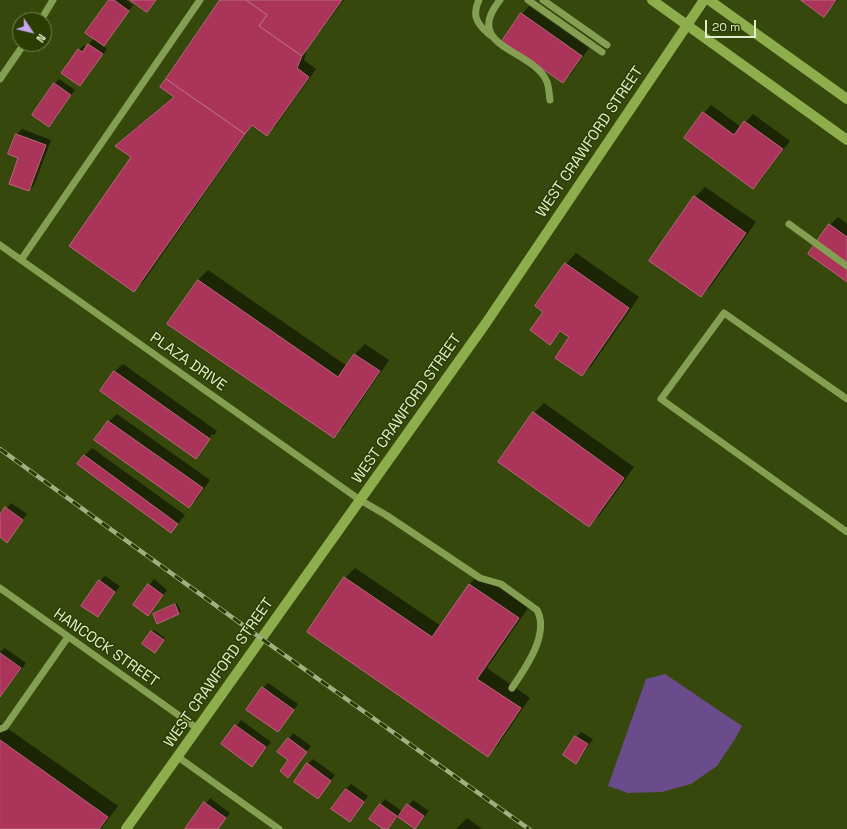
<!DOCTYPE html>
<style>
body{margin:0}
#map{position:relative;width:847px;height:829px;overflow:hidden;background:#36480b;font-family:"Space Grotesk",sans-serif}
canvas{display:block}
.north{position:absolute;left:12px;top:12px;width:40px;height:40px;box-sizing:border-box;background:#2c3d00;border:1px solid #748450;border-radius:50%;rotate:125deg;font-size:11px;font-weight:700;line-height:16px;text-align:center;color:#e0efc9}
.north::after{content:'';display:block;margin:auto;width:14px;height:18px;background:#c7a6ef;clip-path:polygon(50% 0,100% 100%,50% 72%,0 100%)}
.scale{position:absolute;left:705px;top:20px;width:51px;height:18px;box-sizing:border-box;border:2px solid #e0efc9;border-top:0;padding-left:5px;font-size:12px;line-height:14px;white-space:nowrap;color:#e0efc9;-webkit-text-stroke:3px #2c3d00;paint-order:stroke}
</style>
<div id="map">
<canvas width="847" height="829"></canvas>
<div class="north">N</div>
<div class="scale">20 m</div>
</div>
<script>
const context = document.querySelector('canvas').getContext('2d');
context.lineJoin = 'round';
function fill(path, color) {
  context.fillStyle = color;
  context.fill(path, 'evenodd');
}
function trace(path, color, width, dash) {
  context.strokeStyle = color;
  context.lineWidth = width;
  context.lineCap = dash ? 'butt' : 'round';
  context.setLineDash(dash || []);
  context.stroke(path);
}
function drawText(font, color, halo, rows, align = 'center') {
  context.font = font + ' "Space Grotesk",sans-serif';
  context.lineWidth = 3;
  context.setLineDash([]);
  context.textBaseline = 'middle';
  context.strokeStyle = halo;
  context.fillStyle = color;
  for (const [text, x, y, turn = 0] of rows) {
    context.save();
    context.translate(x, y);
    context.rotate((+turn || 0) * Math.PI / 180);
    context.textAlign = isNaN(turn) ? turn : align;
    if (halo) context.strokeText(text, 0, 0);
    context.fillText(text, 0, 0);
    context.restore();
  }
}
fill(new Path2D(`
 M 665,674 L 742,726 L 735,739 L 717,766 L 691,784 L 662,792 L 628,793 L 608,786 L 646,679 Z`), '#6a4b8b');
fill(new Path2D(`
 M 110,0 L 126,0 L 133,5 L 108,40 L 103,46 L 107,49 L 85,80 L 80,85 L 79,50 L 84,45 L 87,47 L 94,38 Z
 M 221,0 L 344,0 L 307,49 L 304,60 L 316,69 L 275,127 L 267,134 L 253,124 L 144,281 L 134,291 L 132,157 L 116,146 L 126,136 L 174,96 Z
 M 803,0 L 838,0 L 824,15 Z
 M 529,6 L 589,48 L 571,74 L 563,82 L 522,14 Z
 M 59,79 L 75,90 L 54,121 L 49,126 L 54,84 Z
 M 711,105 L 741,127 L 753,114 L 790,141 L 761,180 L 753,188 L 704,113 Z
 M 22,129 L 51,140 L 34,185 L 29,190 L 20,158 L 10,154 L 17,134 Z
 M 705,187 L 756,222 L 711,286 L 701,296 L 695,197 Z
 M 838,217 L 847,224 L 847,281 L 830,225 Z
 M 576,253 L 639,297 L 592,365 L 582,375 L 570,337 L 562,331 L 550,343 L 566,264 Z
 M 208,270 L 347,366 L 355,354 L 365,344 L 389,360 L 344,426 L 334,437 L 198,280 Z
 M 123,364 L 217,431 L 214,435 L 212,434 L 201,451 L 203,451 L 196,458 L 101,391 L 115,371 Z
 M 544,403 L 634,467 L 599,516 L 588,526 L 534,413 Z
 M 117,414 L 210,480 L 197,499 L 189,507 L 96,440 L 109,421 Z
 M 92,448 L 185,515 L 178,524 L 171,531 L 84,456 Z
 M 11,503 L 27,514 L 7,541 L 0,536 L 0,517 Z
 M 355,568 L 441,626 L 469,584 L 480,574 L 528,608 L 487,668 L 530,698 L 498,745 L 488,755 L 345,578 Z
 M 105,576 L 120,586 L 97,616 L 100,581 Z
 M 154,579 L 167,590 L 148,615 L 134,605 Z
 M 177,603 L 181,611 L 179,614 L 154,614 L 156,612 Z
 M 154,630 L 165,638 L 157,650 L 152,632 Z
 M 5,648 L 26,663 L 0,698 L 0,652 Z
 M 268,683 L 298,704 L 278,731 L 263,688 Z
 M 241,720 L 271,742 L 252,765 L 222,744 Z
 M 0,723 L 118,806 L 101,829 L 0,829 Z
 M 581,732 L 593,739 L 581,757 L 576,762 L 576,737 Z
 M 293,733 L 311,746 L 288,776 L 289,760 L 278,752 Z
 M 313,759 L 335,775 L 318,798 L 308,764 Z
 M 351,784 L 368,796 L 350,821 L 346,789 Z
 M 210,798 L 230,813 L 218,829 L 186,829 Z
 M 385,799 L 403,812 L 413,800 L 429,811 L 415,828 L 398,816 L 388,829 L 385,829 L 370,818 Z
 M 467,818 L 482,829 L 456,829 Z`), '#0007');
const building = new Path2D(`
 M 109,0 L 114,0 L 129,11 L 104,46 L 85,33 Z
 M 130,0 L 156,0 L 147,12 Z
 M 220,0 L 246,0 L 267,15 L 259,26 L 302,56 L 297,68 L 309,77 L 267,136 L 252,125 L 245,134 L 166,79 Z
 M 246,0 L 342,0 L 302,56 L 259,26 L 267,15 Z
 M 801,0 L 836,0 L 824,17 Z
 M 521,13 L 582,56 L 563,83 L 502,41 Z
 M 88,44 L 103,54 L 80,86 L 61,73 L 78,49 L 82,52 Z
 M 166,79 L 245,134 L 134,292 L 69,246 L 131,157 L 115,146 L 174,97 L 160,87 Z
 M 54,83 L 71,95 L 49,127 L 32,115 Z
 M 703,112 L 734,135 L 744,121 L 783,149 L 753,189 L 684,138 Z
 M 16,134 L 46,145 L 29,191 L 9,184 L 18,158 L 8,154 Z
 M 694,196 L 746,233 L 701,297 L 649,261 Z
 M 829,224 L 847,237 L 847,282 L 808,254 Z
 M 565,263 L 629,308 L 582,376 L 555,358 L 569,337 L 560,331 L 550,345 L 530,330 L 543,312 L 535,306 Z
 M 198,280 L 338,377 L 354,354 L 380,371 L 334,438 L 167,324 Z
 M 114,371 L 210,439 L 196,459 L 100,391 Z
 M 533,412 L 624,478 L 589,527 L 498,462 Z
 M 108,421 L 203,488 L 189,508 L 94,440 Z
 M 84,455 L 178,524 L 171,533 L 77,464 Z
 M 5,507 L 23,520 L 7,543 L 0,537 L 0,515 Z
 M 344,577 L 432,637 L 469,584 L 519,618 L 477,679 L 521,708 L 488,757 L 307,632 Z
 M 99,580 L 115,592 L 98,617 L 81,606 Z
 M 148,584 L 163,595 L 148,616 L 133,605 Z
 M 175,604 L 179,614 L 157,624 L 153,614 Z
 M 151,631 L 164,640 L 155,653 L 142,644 Z
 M 0,653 L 21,668 L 0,697 Z
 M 262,687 L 294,710 L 278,732 L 246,710 Z
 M 235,725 L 266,747 L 252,767 L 221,744 Z
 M 575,736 L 588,744 L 576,764 L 563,755 Z
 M 288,738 L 307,752 L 288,778 L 280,771 L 288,760 L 277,752 Z
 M 0,740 L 108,817 L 99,829 L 0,829 Z
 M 307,763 L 331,781 L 318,799 L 294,782 Z
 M 346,789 L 364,802 L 350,822 L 331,809 Z
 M 204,802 L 226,818 L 218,829 L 185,829 Z
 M 380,804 L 397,816 L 388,829 L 383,829 L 369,819 Z
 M 407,804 L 424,816 L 415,829 L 398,817 Z`);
fill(building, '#ab345b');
trace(building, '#b9677c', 1);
trace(new Path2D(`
 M 479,0 C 471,16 478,25 490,35
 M 500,0 C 461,48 534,49 547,82 C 549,87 549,94 550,100
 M 528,0 L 602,52
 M 543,0 L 607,45
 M 41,20 L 53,0
 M 0,79 L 24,44
 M 789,224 L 847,266
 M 0,245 L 360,500 L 386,515 L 480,578 L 501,584 L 537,610 C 550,634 525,669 512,688
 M 21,260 L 200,0
 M 847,399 L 724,313 L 661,399 L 847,532
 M 0,588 L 198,729
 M 0,729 L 5,727 L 68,637
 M 178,757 L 279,829`), '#849e52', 7);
trace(new Path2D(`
 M 652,0 L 847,140
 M 709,0 L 847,99
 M 126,829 L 486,323 L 704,0`), '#8eae4d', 10);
const rail = new Path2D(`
 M 0,449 L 262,639 L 529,829`);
trace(rail, '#a0b082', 4.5);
trace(rail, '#2c3d00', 3, [9]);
drawText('15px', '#e0efc9', '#2c3d00', [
 ["WEST CRAWFORD STREET",590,142,-56],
 ["PLAZA DRIVE",188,362,35],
 ["WEST CRAWFORD STREET",407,409,-55],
 ["HANCOCK STREET",106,648,35],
 ["WEST CRAWFORD STREET",219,673,-55]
]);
</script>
